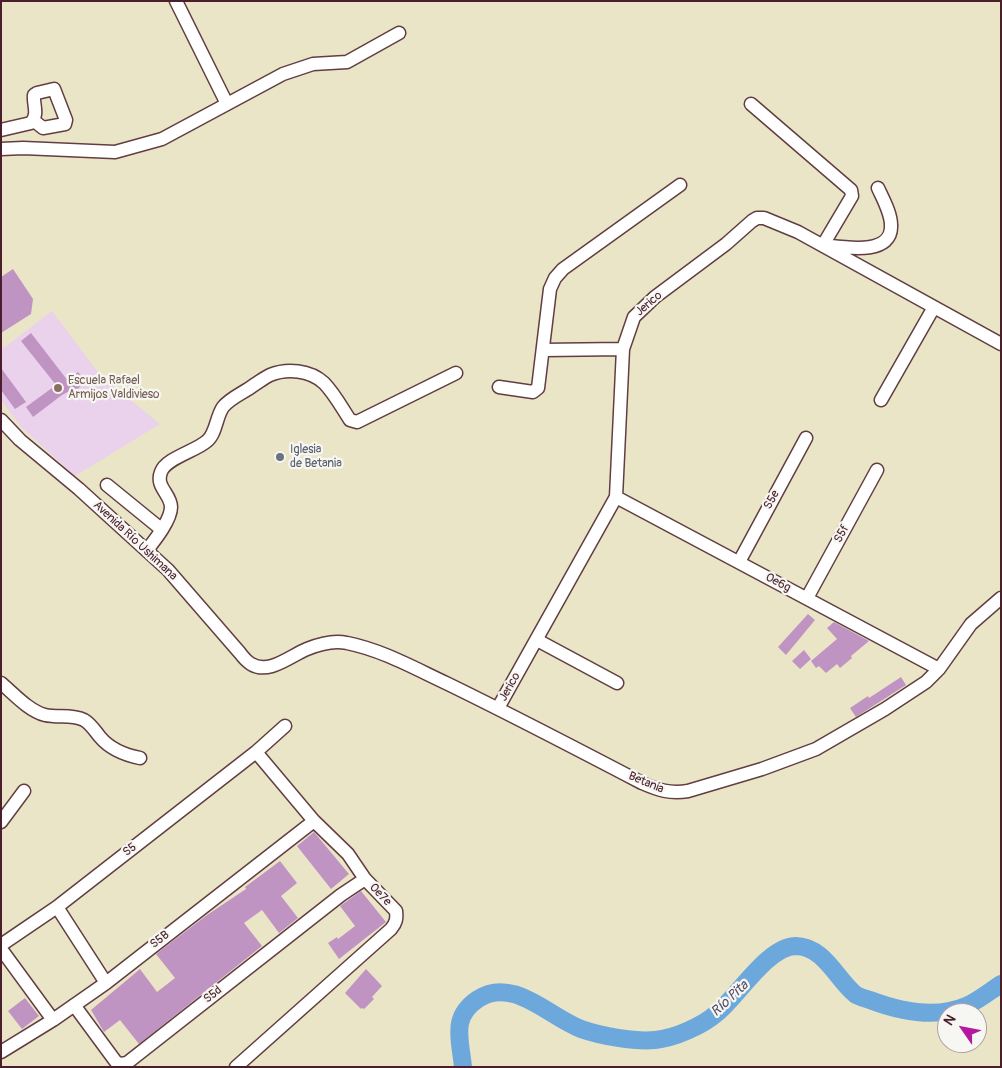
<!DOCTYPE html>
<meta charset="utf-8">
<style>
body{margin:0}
#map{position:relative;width:1002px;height:1068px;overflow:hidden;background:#ebe5c7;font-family:Pangolin,sans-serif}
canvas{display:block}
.frame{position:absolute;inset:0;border:2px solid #4a1f2b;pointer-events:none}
.north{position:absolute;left:937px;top:1003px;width:50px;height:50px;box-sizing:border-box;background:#f6f6f2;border:1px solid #b1a0a2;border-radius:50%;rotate:303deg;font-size:14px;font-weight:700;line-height:20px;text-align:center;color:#4a1f2b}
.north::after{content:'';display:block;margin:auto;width:18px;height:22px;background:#b5179e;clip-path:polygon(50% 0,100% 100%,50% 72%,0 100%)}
</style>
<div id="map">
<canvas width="1002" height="1068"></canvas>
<div class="frame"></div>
<div class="north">N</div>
</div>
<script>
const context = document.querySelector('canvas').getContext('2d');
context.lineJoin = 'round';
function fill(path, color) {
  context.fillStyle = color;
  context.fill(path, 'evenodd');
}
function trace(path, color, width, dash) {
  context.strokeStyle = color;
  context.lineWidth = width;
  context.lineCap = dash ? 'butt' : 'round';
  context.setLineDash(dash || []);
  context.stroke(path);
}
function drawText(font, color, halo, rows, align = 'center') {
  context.font = font + ' Pangolin,sans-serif';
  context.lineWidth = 4.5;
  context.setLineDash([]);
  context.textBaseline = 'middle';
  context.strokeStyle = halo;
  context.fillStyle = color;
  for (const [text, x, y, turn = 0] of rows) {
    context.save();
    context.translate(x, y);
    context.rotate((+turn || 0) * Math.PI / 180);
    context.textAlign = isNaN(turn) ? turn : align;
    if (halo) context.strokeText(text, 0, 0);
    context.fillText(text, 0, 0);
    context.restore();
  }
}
fill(new Path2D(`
 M 52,311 L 100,375 L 160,424 L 75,476 L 21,427 L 1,400 L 1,350 Z`), '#ead1ec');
trace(new Path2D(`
 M 463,1067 C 460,1038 451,1017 478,999 C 513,976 549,1017 581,1029 C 601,1036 635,1042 655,1040 C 675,1038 702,1026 717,1013 C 738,996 768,946 796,946 C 825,947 836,979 856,995 C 860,997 866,999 870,1000 C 899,1011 936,1019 966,1006 C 978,1001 990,991 1001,984`), '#6da8dd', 18);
fill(new Path2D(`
 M 13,269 L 33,299 L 31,314 L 1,333 L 1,277 Z
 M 31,333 L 68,381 L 78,372 L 86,382 L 76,390 L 75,388 L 62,395 L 33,417 L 26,407 L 56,385 L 21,341 Z
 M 1,368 L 26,402 L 15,409 L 1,390 Z
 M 808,614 L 815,620 L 786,655 L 778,647 Z
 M 834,622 L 869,641 L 851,656 L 852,658 L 840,668 L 837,664 L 826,673 L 819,666 L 816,668 L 811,661 L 837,639 L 827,628 Z
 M 804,650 L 811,659 L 800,669 L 792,661 Z
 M 901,677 L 906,685 L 856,717 L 850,708 L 868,696 L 869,698 Z
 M 314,832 L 349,874 L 331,889 L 297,846 Z
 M 280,861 L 297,883 L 281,896 L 298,918 L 279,933 L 262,910 L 244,923 L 262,946 L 139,1044 L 120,1020 L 104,1032 L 91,1010 L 140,969 L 157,992 L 175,978 L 156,954 L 207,915 L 246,889 L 245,887 Z
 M 361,891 L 386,922 L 339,959 L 328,943 L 337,937 L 338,939 L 355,926 L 340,906 Z
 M 366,969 L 382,986 L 372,997 L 374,999 L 364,1009 L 362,1008 L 361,1009 L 345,993 Z
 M 25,998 L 39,1016 L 22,1029 L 8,1011 Z`), '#c094c2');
const minor = new Path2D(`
 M 176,1 L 227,104
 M 751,104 L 851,190 L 852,196 L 823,245 C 842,247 893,257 891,225 C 891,213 883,199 878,188
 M 1,130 L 31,123 C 39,113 33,106 34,95 L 37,93 L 54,89 L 66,120 L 65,124 L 43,128 L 33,120
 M 1,149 L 23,148 L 115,152 L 162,139 L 283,74 L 313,64 L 347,62 L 399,33
 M 543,350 L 623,349
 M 499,387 L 533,392 L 538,388 L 550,289 L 555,278 L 563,269 L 680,185
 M 881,400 L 934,307
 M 1,420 L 20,440 L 79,489 L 168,570 L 240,653 C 243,657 246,661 251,664 C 269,675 290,656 307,649 C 319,644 334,640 347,643 C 382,650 414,668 446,683 C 512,715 577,749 642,783 C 658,790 670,794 688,791 L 762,769 L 816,749 L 885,709 L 926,682 L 939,669 L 971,624 L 1001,598
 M 107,485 L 161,529
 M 616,497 L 939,669
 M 147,550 C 155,540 171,520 171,507 C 171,494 155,487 161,472 C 166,458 196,451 207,441 C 216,434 216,417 223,407 C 230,398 245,392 254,385 C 259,382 264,378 270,375 C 287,368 310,370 324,383 C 334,393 342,408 350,420 L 357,422 L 456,373
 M 739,562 L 806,438
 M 807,598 L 877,470
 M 537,640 L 617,683
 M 1,683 C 14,694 29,711 45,715 C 58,718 72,714 84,720 C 91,724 95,731 100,737 C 110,749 125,755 140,758
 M 498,708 L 616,497 L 623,349 L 634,317 L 655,297 L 726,244 L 752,221 L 757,218 L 764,218 L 798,232 L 1001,344
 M 1,822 L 24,791
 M 57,907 L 106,983
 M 1,945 L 57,907 L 256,752 L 285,726
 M 1,949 L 53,1020
 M 74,1005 L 116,1062 L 120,1064 L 127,1063 L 341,895 L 365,879
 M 1,1052 L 53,1020 L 106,983 L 314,821
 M 236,1067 L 391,929 C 396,923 397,919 396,911 L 365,879 L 348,854 L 314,821 L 256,752`);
trace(minor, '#623d42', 15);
trace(minor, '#fff', 12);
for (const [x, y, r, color] of [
 [58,388,5,"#8d6e63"],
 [280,457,5,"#6b7280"]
]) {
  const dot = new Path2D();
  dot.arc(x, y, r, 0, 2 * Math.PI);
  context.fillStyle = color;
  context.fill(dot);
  trace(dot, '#f6f6f2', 2);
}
drawText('12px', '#4a1f2b', '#f6f6f2', [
 ["Jerico",649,304,-41],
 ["S5e",772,500,-62],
 ["S5f",842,534,-61],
 ["Avenida Río Ushimana",135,541,43],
 ["Oe6g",778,583,28],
 ["Jerico",510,687,-61],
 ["Betania",646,783,23],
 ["S5",130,850,-38],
 ["Oe7e",380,895,46],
 ["S5B",160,940,-38],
 ["S5d",213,995,-38]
]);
drawText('12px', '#785e54', '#f6f6f2', [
 ["Escuela Rafael",68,381],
 ["Armijos Valdivieso",68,395]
], 'left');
drawText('12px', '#5b616d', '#f6f6f2', [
 ["Iglesia",290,450],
 ["de Betania",290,464]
], 'left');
drawText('italic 14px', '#564f69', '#f6f6f2', [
 ["Río Pita",730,999,-43]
]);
</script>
